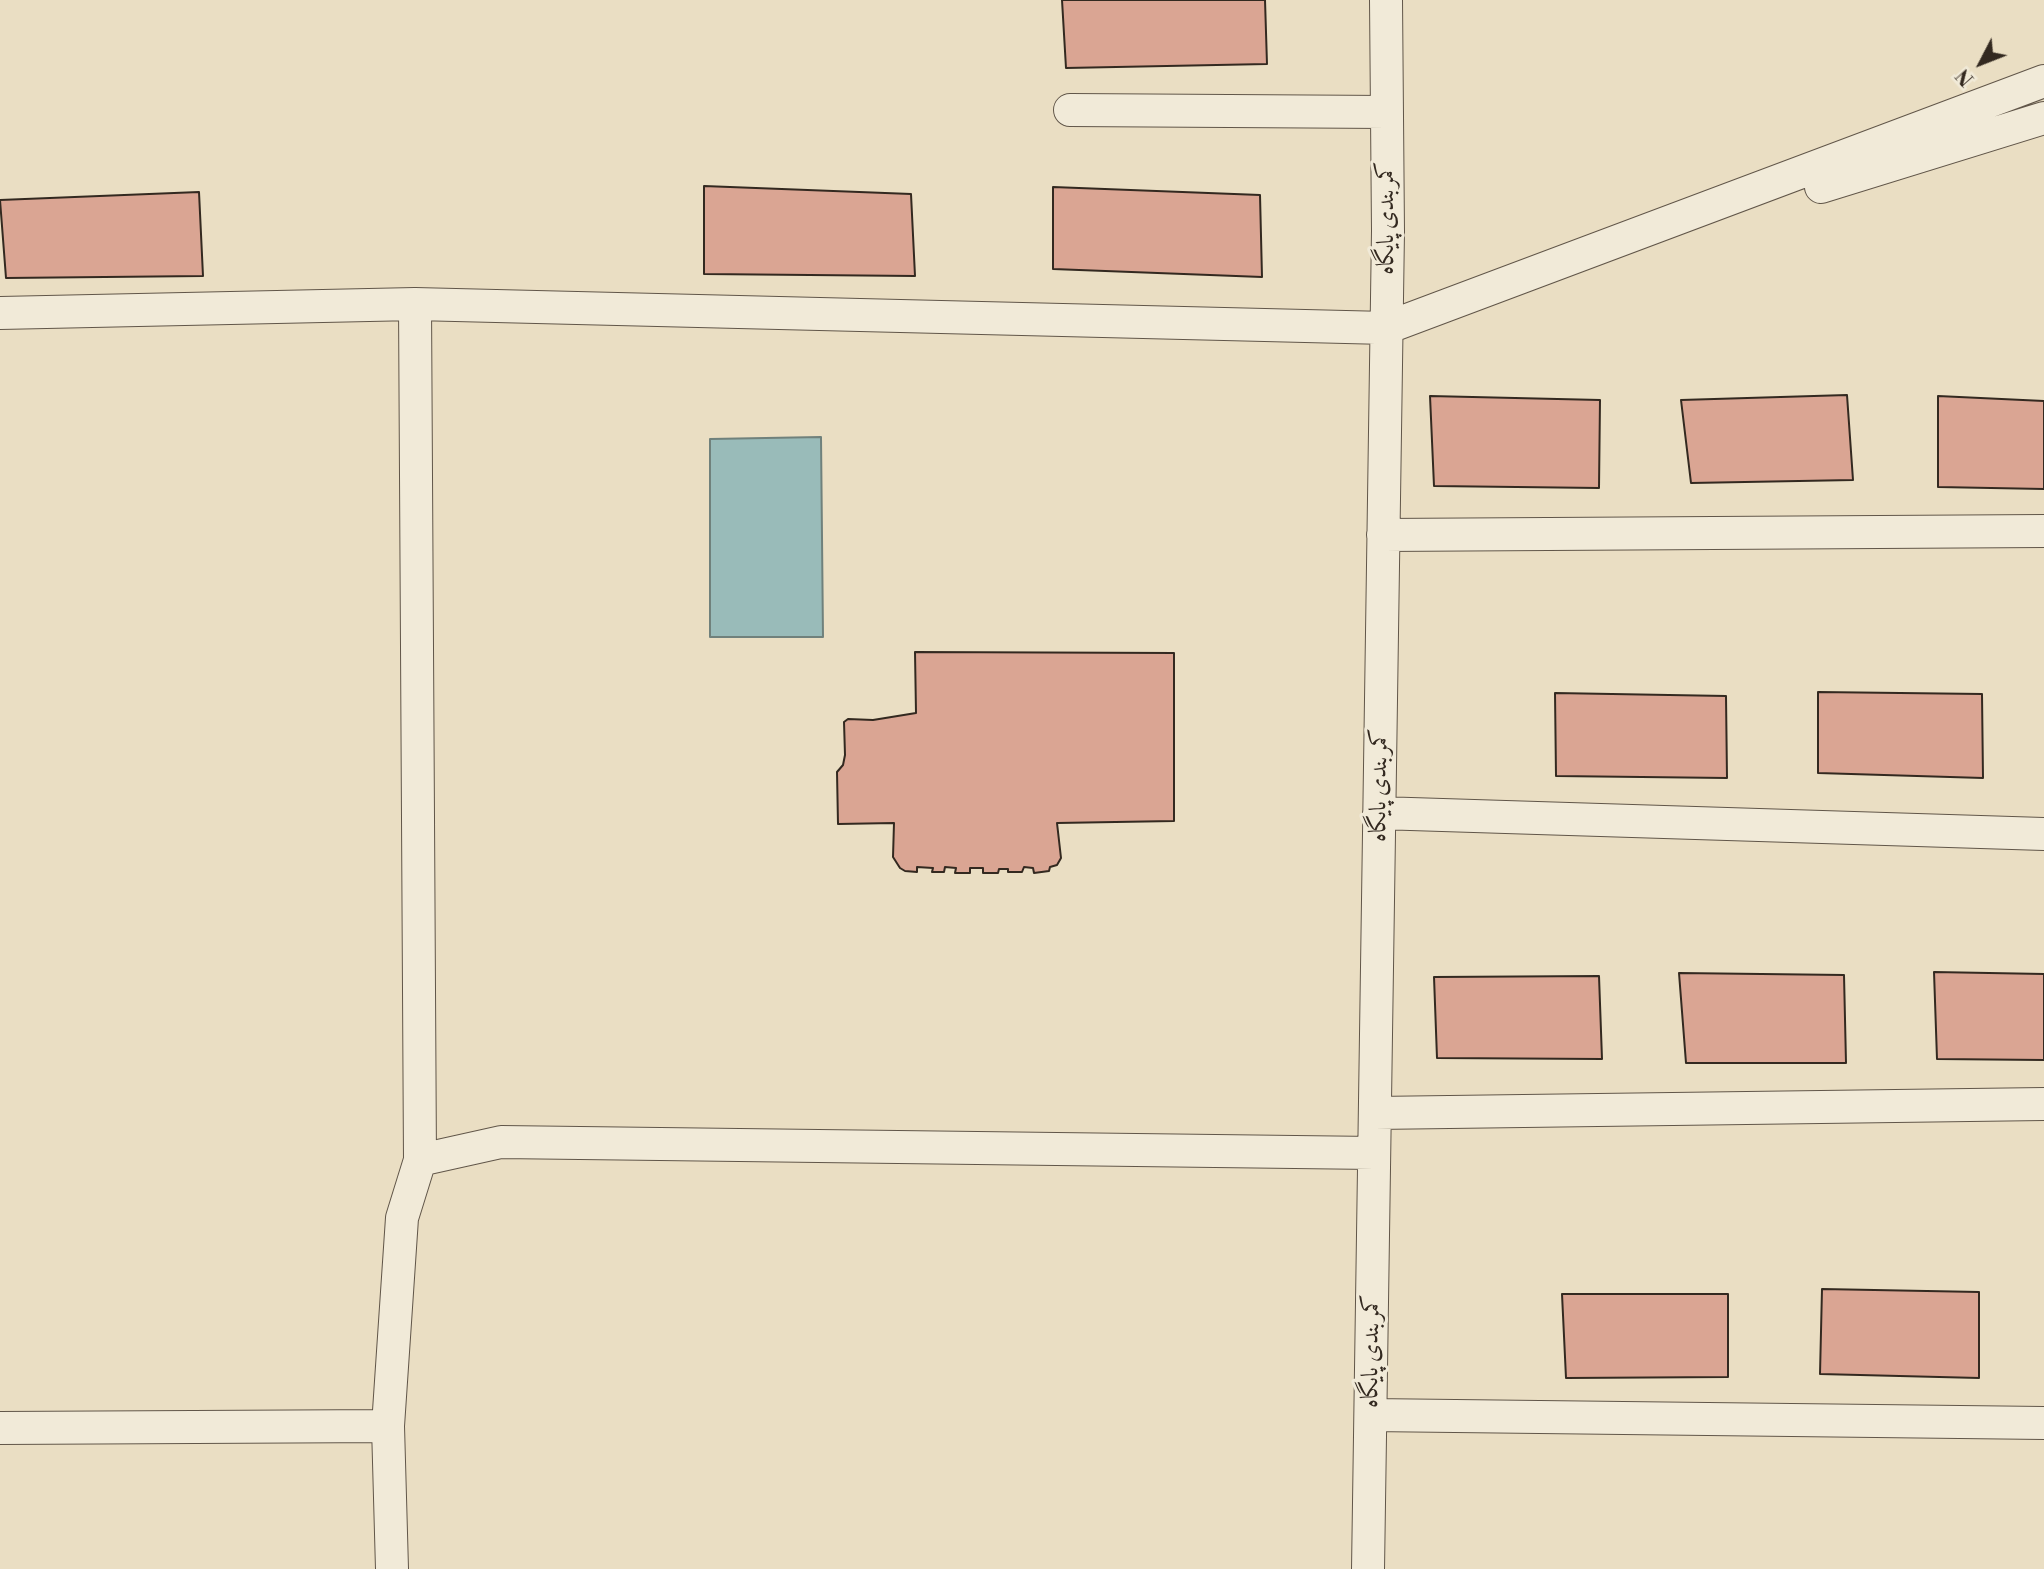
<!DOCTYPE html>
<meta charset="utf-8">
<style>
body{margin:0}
#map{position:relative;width:2044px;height:1569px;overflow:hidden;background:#eadec3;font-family:"Libre Bodoni",serif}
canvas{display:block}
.north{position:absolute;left:1946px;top:28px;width:70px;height:70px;-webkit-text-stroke:5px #f1ead8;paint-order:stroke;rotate:228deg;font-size:19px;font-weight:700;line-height:28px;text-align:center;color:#332920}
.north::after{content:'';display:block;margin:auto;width:24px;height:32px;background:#332920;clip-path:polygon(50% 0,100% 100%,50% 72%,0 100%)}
</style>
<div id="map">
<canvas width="2044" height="1569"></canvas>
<div class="north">N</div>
</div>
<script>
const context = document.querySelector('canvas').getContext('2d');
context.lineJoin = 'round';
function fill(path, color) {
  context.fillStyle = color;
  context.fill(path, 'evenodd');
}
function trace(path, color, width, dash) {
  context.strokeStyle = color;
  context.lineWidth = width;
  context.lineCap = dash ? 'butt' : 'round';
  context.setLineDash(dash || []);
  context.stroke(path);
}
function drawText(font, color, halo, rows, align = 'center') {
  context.font = font + ' "Libre Bodoni",Amiri,serif';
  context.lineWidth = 6;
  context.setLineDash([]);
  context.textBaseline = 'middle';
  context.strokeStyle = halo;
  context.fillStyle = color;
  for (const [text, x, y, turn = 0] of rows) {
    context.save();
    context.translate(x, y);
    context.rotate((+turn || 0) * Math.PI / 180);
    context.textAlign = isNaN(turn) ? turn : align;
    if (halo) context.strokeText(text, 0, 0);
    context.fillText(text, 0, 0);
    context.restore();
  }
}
const water = new Path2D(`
 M 821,437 L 823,637 L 710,637 L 710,439 Z`);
fill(water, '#99bbb9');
trace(water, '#70817c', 2);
const building = new Path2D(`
 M 1062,0 L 1265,0 L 1267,64 L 1066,68 Z
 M 704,186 L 911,194 L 915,276 L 704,274 Z
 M 1053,187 L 1260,195 L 1262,277 L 1053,269 Z
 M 199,192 L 203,276 L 6,278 L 0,200 Z
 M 1847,395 L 1853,480 L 1691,483 L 1681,400 Z
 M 1430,396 L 1600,400 L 1599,488 L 1434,486 Z
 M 1938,396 L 2044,401 L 2044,489 L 1938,487 Z
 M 915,652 L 1174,653 L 1174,821 L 1057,823 L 1061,858 L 1057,865 L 1050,867 L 1049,871 L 1034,873 L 1033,868 L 1024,867 L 1022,872 L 1008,872 L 1008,869 L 999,869 L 998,873 L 983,873 L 983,868 L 970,868 L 970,873 L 955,873 L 956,868 L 945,867 L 944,872 L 932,872 L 933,868 L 917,867 L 917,872 L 905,871 L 900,868 L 893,857 L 894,823 L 838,824 L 837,772 L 843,765 L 845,755 L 844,722 L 848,719 L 873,720 L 916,713 Z
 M 1818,692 L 1982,694 L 1983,778 L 1818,773 Z
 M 1555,693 L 1726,696 L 1727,778 L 1556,776 Z
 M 1934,972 L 2044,974 L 2044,1060 L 1937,1059 Z
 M 1679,973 L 1844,975 L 1846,1063 L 1686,1063 Z
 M 1599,976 L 1602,1059 L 1437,1058 L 1434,977 Z
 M 1822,1289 L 1979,1292 L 1979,1378 L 1820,1374 Z
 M 1562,1294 L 1728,1294 L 1728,1377 L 1566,1378 Z`);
fill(building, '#daa593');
trace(building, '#332920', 2);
const minor = new Path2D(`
 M 1070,110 L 1387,112
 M 1821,187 L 2044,118
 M 415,304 L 420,1160
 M 0,313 L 415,304 L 1386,328 L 2044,81
 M 1383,535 L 2044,531
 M 1379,813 L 2044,834
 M 1375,1113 L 2044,1104
 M 1371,1415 L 2044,1423
 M 0,1428 L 388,1426
 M 392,1569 L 388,1426 L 402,1218 L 420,1160 L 501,1142 L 1374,1153
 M 1368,1569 L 1388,231 L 1386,0`);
trace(minor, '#615649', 34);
trace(minor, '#f1ead8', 32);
drawText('24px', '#332920', '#f1ead8', [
 ["کمربندی پایگاه",1387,218,-90],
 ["کمربندی پایگاه",1380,785,-89],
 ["کمربندی پایگاه",1372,1351,-89]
]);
</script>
